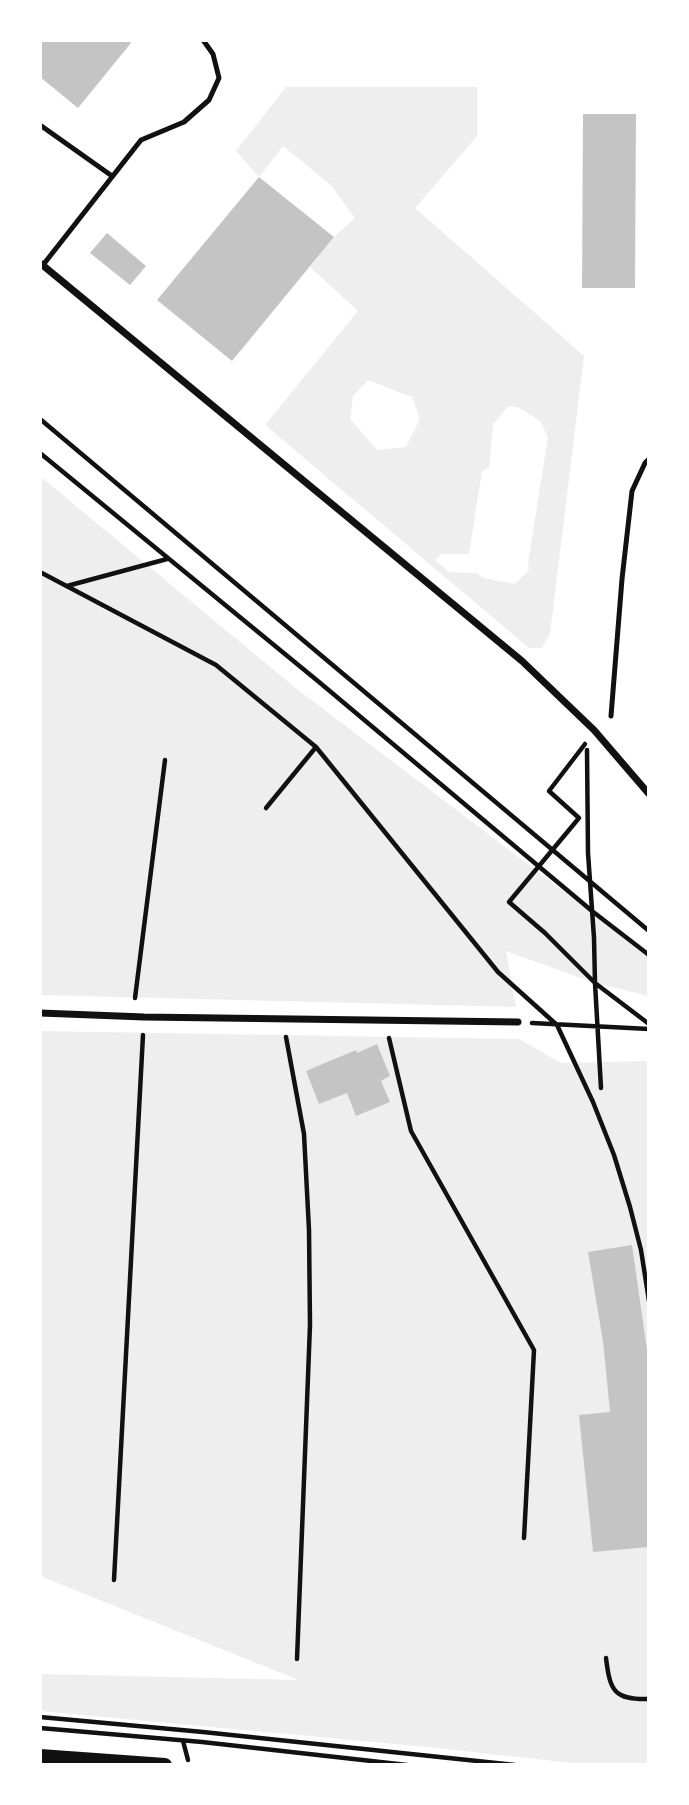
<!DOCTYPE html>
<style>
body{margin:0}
#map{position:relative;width:689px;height:1805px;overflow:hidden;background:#fff;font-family:Overpass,sans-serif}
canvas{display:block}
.frame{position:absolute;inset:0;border:42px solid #fff;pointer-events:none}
</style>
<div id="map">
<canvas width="689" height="1805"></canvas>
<div class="frame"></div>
</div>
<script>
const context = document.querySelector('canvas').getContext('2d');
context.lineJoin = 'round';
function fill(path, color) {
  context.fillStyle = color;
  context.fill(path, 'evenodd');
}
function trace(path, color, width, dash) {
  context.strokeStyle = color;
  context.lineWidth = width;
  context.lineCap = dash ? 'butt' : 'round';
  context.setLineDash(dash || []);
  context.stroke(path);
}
fill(new Path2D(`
 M 286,87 L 477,87 L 477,136 L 415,208 L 584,356 L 550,634 L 542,648 L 529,648 L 265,425 L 358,311 L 310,267 L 334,237 L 355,218 L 331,185 L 283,146 L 259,177 L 236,151 ZM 368,380 L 412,397 L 420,419 L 406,447 L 377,450 L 350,419 L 353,396 ZM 508,406 L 518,407 L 540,421 L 548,437 L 528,563 L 529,570 L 515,584 L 483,578 L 477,573 L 449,572 L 435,560 L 442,554 L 469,554 L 482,471 L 489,468 L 493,425 Z
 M 40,476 L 293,686 L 649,956 L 649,996 L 595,983 L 506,951 L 516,1007 L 40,995 Z
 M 40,1031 L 519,1039 L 561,1063 L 649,1061 L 649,1765 L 590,1765 L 427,1747 L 40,1711 L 40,1674 L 299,1680 L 40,1576 Z`), '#eee');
fill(new Path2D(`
 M 40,40 L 128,40 L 131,43 L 78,108 L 40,77 Z
 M 583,114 L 636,114 L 635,288 L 582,288 Z
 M 259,177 L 334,237 L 232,361 L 157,300 Z
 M 107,233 L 146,266 L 130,285 L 90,253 Z
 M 377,1044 L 390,1076 L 381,1081 L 390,1102 L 356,1116 L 347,1093 L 319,1104 L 306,1071 L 356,1050 L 357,1053 Z
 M 632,1245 L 649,1364 L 649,1547 L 593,1552 L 579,1415 L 610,1412 L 603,1341 L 588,1252 Z`), '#c4c4c4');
trace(new Path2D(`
 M 40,419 L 649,931
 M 40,453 L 319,682 L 592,911 L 649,955
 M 40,572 L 216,665 L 316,747 L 498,972 L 557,1025 L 593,1102 L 614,1155 L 630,1207 L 641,1250 L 649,1301
 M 67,586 L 167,559
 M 585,744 L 549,791 L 579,818 L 509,902 L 545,933 L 595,983 L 649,1024
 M 587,750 L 588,853 L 594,938 L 595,983 L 601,1088
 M 266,808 L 316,747
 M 135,998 L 165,760
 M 532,1023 L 649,1029
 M 286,1037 L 304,1134 L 309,1230 L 310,1325 L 297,1659
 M 389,1038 L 411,1131 L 534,1350 L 524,1538
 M 114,1580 L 143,1035
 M 606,1658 C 610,1691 614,1700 649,1699
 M 40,1717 L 203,1732 L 515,1765
 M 40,1728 L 202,1742 L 407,1765
 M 183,1741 L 188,1760`), '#111', 4.5);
trace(new Path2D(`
 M 40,125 L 112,176
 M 43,265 L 141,140 L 184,122 L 209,100 L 219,78 L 213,54 L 203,40
 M 611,716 L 622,579 L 632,491 L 645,463 L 649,459`), '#111', 5);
trace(new Path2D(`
 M 40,263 L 522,661 L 594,730 L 649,794
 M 40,1013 L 144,1017 L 518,1022`), '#111', 7);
trace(new Path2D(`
 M 40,1756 L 165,1765`), '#111', 14);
</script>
